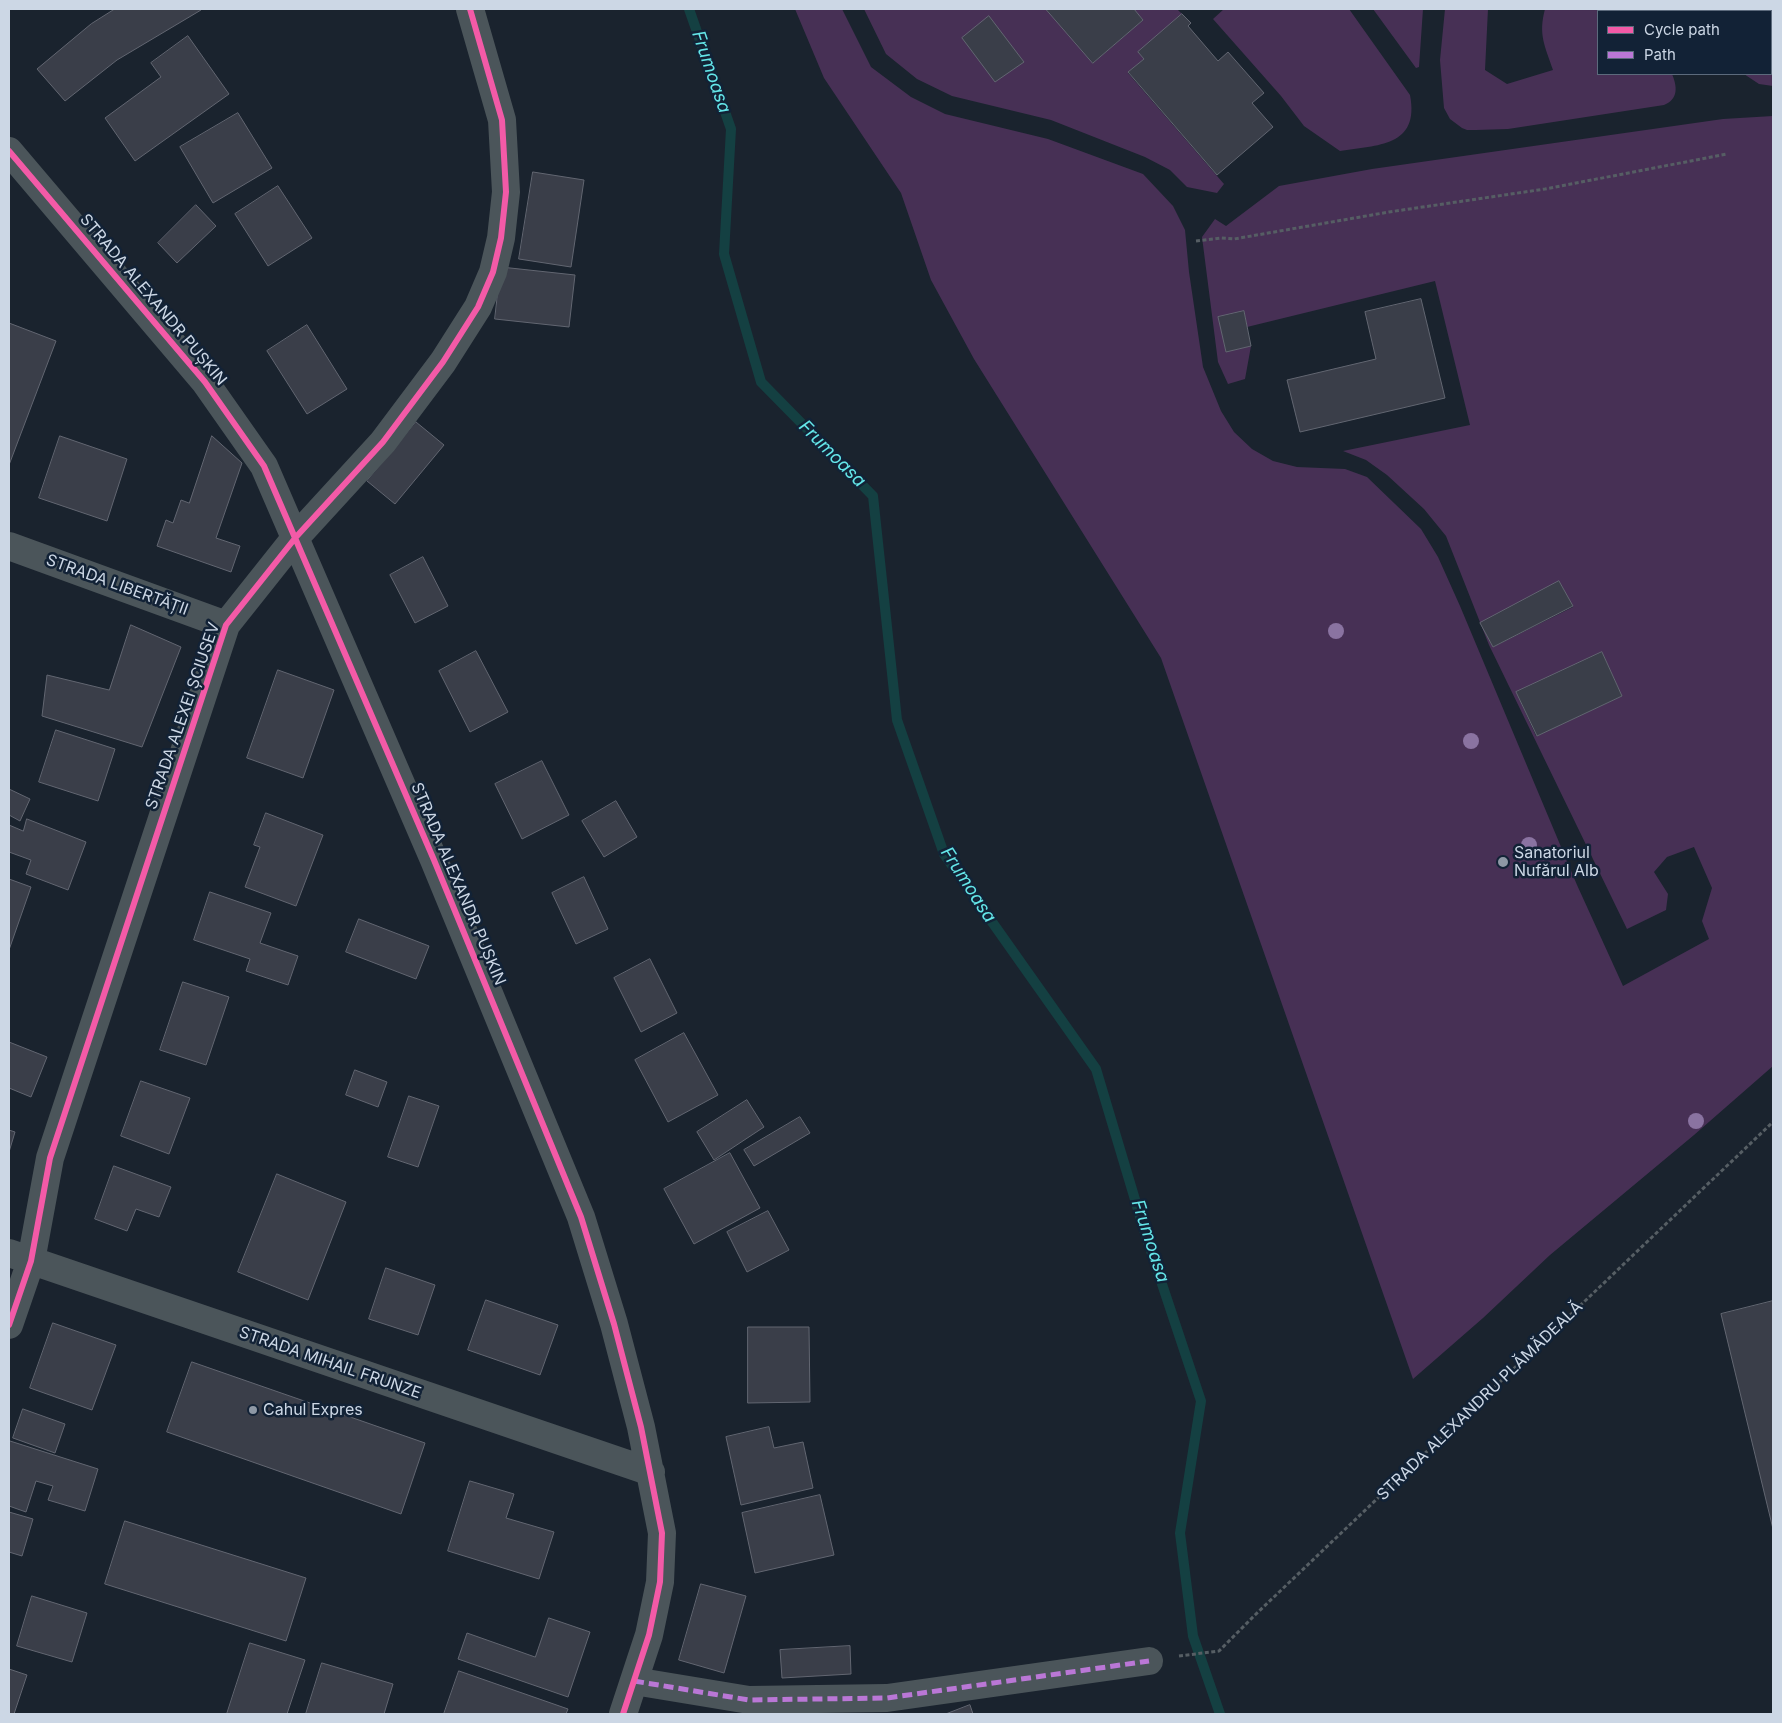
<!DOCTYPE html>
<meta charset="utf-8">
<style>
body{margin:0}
#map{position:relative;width:1782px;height:1723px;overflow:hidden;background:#1a232e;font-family:Inter,sans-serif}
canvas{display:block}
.frame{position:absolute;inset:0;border:10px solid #ccd7e5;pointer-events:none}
.legend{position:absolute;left:1597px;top:10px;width:175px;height:65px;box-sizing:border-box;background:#122236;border:1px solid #5c6a7c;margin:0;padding:6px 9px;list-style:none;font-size:15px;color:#ccd7e5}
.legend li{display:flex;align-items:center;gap:10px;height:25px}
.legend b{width:25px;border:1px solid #5c6a7c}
</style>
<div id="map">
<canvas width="1782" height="1723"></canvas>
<div class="frame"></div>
<ul class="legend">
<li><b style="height:6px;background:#f35aa7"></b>Cycle path</li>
<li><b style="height:6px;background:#ba77d6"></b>Path</li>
</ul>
</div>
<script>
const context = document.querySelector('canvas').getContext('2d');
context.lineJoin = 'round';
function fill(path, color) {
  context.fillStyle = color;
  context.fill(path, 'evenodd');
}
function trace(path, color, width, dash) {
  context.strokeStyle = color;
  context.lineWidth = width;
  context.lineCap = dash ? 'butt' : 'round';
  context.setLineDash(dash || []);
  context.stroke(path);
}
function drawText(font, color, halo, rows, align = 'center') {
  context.font = font + ' Inter,sans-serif';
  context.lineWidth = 5;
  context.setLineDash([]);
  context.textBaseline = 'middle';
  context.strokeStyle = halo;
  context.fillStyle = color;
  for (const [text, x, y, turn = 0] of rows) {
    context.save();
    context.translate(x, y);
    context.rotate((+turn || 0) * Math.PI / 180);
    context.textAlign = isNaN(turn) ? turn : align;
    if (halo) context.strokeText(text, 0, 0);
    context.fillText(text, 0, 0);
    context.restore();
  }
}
fill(new Path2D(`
 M 795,9 L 842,9 L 871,67 L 911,97 L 945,114 L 1048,139 L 1143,174 L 1173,206 L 1185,230 L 1189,272 L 1203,367 L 1221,411 L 1234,432 L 1252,449 L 1273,461 L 1297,467 L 1345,469 L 1367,477 L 1421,529 L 1438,557 L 1460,606 L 1577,885 L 1623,986 L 1709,939 L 1702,921 L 1712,888 L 1694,847 L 1667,857 L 1654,872 L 1668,894 L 1666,910 L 1627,929 L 1489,645 L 1446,536 L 1424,509 L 1387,475 L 1366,460 L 1343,451 L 1470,425 L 1435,281 L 1247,327 L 1244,311 L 1219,317 L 1226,351 L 1251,346 L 1245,379 L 1228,384 L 1218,362 L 1202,237 L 1215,219 L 1226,226 L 1279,186 L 1372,169 L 1723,119 L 1773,116 L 1773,1066 L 1694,1135 L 1550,1255 L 1483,1318 L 1413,1379 L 1161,658 L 974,359 L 931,280 L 901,193 L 824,78 ZM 1559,581 L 1573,607 L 1493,647 L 1480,623 ZM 1602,652 L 1622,696 L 1536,736 L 1516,692 Z
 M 864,9 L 1046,9 L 1093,63 L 1143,20 L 1134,9 L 1177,9 L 1182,14 L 1139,52 L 1144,59 L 1128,73 L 1224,184 L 1217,193 L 1187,187 L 1170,170 L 1145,157 L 1051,120 L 952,96 L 917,79 L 886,54 Z
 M 1224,9 L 1349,9 L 1410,95 C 1420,147 1377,145 1340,151 L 1304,126 L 1281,96 L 1213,19 Z
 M 1373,9 L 1423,9 L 1419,67 L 1416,68 Z
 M 1445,9 L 1488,9 L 1485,70 L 1507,84 L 1553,70 C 1545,46 1538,35 1545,9 L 1648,9 L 1649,11 L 1598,11 L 1598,74 L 1672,74 C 1677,86 1679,99 1664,105 L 1508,129 L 1476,130 L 1467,130 L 1462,128 L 1450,119 L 1444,108 L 1440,60 Z
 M 1714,9 L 1773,9 L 1773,86 L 1759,84 L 1744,74 L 1771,74 L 1771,11 L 1715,11 Z`), '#473055');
trace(new Path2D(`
 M 689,9 L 731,129 L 724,254 L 761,382 L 873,496 L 897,720 L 944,854 L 1096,1069 L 1145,1233 L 1201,1401 L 1180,1533 L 1193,1636 L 1220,1714`), '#144042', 10);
const building = new Path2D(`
 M 115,9 L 200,9 L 201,10 L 117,60 L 65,101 L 37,69 L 91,24 Z
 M 1046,9 L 1134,9 L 1143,20 L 1093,63 Z
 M 1182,14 L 1191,23 L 1188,26 L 1218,61 L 1228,52 L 1264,93 L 1252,103 L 1273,127 L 1217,175 L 1128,72 L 1144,59 L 1138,52 Z
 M 989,16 L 1024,62 L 995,82 L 962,38 Z
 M 188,36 L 229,94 L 135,161 L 105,118 L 161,77 L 151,63 Z
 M 238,113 L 272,168 L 213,203 L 180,147 Z
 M 533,172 L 584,180 L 571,267 L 519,259 Z
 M 278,186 L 312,238 L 268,266 L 235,214 Z
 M 196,205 L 216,226 L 177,263 L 158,243 Z
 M 501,267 L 575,275 L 569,327 L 495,319 Z
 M 1421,299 L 1445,398 L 1300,432 L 1287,380 L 1376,359 L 1365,312 Z
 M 1244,311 L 1251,346 L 1226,352 L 1218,317 Z
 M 9,323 L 56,341 L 9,465 Z
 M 307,325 L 347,389 L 307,414 L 267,351 Z
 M 416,422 L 444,445 L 395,504 L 367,481 Z
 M 60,436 L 127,459 L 107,521 L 39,498 Z
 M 212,436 L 242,463 L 216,538 L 240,546 L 231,572 L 157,546 L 166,520 L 173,523 L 181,500 L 189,503 Z
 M 423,557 L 448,606 L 415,623 L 390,575 Z
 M 1559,581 L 1573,606 L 1493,647 L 1480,623 Z
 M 131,625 L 181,647 L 142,747 L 42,716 L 47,675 L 109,690 Z
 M 476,651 L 508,712 L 470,732 L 439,671 Z
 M 1602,652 L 1622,696 L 1537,736 L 1516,692 Z
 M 278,670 L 334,690 L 303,778 L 247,758 Z
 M 56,730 L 115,749 L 98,801 L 39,782 Z
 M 542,761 L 569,815 L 522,839 L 495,784 Z
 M 9,789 L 30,799 L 20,821 L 9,815 Z
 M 616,801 L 637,837 L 604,857 L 582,821 Z
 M 266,813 L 323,835 L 296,906 L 245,887 L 260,847 L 254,845 Z
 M 27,819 L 86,842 L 68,890 L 26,874 L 31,860 L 9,852 L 9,825 L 23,831 Z
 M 584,877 L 608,929 L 576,944 L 552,893 Z
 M 9,879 L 31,887 L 9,950 Z
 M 210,892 L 271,913 L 260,943 L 298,956 L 288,985 L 246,971 L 250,959 L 194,940 Z
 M 359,919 L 429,946 L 416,979 L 346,952 Z
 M 650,959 L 677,1013 L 641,1032 L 614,978 Z
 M 183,982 L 229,997 L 206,1065 L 160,1050 Z
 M 684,1033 L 718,1095 L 668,1122 L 635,1060 Z
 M 9,1042 L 47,1057 L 31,1097 L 9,1088 Z
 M 355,1070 L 387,1082 L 378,1107 L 346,1095 Z
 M 141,1081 L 190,1098 L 169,1154 L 121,1136 Z
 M 409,1096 L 439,1106 L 418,1167 L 388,1157 Z
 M 747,1100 L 764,1127 L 714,1160 L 697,1132 Z
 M 800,1117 L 810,1133 L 754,1166 L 744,1150 Z
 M 9,1130 L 15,1132 L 9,1152 Z
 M 730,1153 L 760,1208 L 694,1244 L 664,1189 Z
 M 114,1166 L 171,1187 L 159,1217 L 136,1209 L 127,1231 L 95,1219 Z
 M 277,1174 L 346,1202 L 308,1300 L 238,1272 Z
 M 768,1211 L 789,1250 L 747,1272 L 727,1232 Z
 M 386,1268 L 435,1285 L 418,1335 L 369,1319 Z
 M 486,1300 L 558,1325 L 540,1375 L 468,1350 Z
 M 1773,1301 L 1773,1529 L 1721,1314 Z
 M 53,1323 L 116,1345 L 92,1410 L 30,1388 Z
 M 748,1327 L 809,1327 L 810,1402 L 748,1403 Z
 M 192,1362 L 425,1443 L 401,1514 L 167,1432 Z
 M 23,1409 L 65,1424 L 55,1453 L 13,1438 Z
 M 769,1427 L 774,1448 L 803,1442 L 813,1488 L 741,1505 L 726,1437 Z
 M 10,1441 L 98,1469 L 85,1511 L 48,1500 L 53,1486 L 36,1481 L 26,1512 L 9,1506 L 9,1446 Z
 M 470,1481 L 514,1494 L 506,1518 L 554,1532 L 539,1579 L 448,1551 Z
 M 820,1495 L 834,1555 L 755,1573 L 742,1513 Z
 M 9,1512 L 33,1519 L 22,1556 L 9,1552 Z
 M 125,1521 L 306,1578 L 286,1641 L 105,1584 Z
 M 701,1584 L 746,1596 L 724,1673 L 679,1660 Z
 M 32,1596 L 87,1613 L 72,1662 L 17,1646 Z
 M 549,1618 L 590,1632 L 568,1697 L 458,1659 L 467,1633 L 535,1657 Z
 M 250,1643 L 305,1660 L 287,1714 L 227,1714 Z
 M 850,1646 L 851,1674 L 782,1678 L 780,1650 Z
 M 322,1663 L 393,1684 L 384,1714 L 306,1714 Z
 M 9,1669 L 27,1675 L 14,1714 L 9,1714 Z
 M 459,1671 L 568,1709 L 566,1714 L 444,1714 Z
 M 970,1705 L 973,1714 L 946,1714 Z`);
fill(building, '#3a3e49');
trace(building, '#626671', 1);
trace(new Path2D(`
 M 1196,241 L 1221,238 L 1234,239 L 1389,212 L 1545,189 L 1727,154
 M 1179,1656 L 1219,1651 L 1255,1615 L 1773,1122`), '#565e64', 3, [4, 2.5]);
trace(new Path2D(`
 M 9,151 L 205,382 L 264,466 L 434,860 L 581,1217 L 614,1324 L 641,1427 L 662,1533 L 660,1582 L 649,1635 L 623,1714
 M 9,546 L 226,625
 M 9,1253 L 651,1472
 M 9,1325 L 31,1261 L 50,1158 L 226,625 L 296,537 L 383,442 L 443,362 L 478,307 L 493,272 L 501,238 L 506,192 L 502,120 L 470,9
 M 634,1681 L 749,1700 L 887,1698 L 1149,1661`), '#4b555a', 28);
trace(new Path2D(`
 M 634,1681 L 749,1700 L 887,1698 L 1149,1661`), '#ba77d6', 5, [10, 5]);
trace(new Path2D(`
 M 9,151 L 205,382 L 264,466 L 434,860 L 581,1217 L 614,1324 L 641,1427 L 662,1533 L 660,1582 L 649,1635 L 623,1714
 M 9,1325 L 31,1261 L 50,1158 L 226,625 L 296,537 L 383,442 L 443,362 L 478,307 L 493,272 L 501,238 L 506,192 L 502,120 L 470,9`), '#f35aa7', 6);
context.fillStyle = '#8a73a1';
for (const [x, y] of [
 [1336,631],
 [1471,741],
 [1529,845],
 [1696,1121]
]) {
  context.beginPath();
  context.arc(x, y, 8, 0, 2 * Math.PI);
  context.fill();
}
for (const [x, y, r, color] of [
 [1503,862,6,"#8e98a5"],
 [253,1410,5,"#8e98a5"]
]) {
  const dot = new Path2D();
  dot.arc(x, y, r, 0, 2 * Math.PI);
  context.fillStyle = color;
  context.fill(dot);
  trace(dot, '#122236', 2);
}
drawText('16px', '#ccd7e5', '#122236', [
 ["STRADA ALEXANDR PUȘKIN",153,300,50],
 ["STRADA LIBERTĂȚII",117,585,20],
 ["STRADA ALEXEI ȘCIUSEV",183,716,-71],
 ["STRADA ALEXANDR PUȘKIN",458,884,67],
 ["STRADA MIHAIL FRUNZE",330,1363,19],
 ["STRADA ALEXANDRU PLĂMĂDEALĂ",1480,1401,-44]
]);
drawText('16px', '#ccd7e5', '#122236', [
 ["Sanatoriul",1514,853],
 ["Nufărul Alb",1514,871],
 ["Cahul Expres",263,1410]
], 'left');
drawText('italic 18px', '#64e6e9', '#122236', [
 ["Frumoasa",711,72,71],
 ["Frumoasa",832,454,45],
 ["Frumoasa",968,885,57],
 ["Frumoasa",1150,1241,72]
]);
</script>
